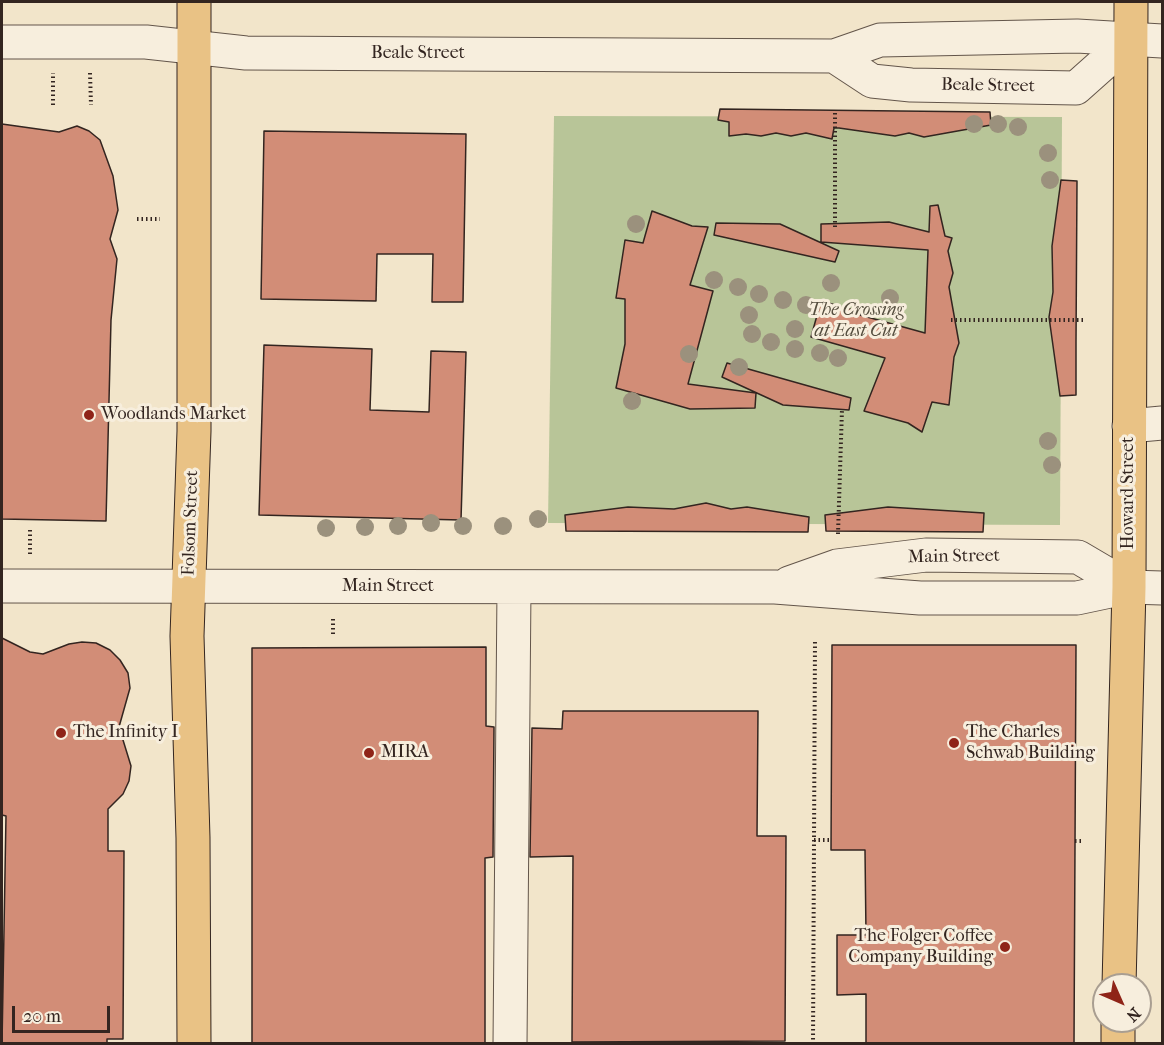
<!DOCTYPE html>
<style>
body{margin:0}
#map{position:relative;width:1164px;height:1045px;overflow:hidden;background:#f2e5ca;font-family:"IM FELL French Canon",serif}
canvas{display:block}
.frame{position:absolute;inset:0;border:3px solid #332520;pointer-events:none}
.north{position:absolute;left:1092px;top:973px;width:60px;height:60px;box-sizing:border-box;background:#f7eedd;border:2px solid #a99e91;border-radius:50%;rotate:135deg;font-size:16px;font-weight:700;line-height:24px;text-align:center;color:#332520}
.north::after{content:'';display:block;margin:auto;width:21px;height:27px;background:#8f2418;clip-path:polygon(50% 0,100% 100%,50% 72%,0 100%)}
.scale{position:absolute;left:12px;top:1006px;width:98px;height:27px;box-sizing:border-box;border:3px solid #332520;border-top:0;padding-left:8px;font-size:18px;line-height:21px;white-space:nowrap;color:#332520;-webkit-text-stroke:4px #f7eedd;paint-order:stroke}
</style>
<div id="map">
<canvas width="1164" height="1045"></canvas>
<div class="frame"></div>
<div class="north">N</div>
<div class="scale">20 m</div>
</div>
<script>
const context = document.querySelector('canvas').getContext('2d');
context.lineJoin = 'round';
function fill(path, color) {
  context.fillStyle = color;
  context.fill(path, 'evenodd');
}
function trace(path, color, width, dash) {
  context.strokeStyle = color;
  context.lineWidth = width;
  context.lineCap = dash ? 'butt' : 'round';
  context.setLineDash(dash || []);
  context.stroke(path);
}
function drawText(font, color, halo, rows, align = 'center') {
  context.font = font + ' "IM FELL French Canon",serif';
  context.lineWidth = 6;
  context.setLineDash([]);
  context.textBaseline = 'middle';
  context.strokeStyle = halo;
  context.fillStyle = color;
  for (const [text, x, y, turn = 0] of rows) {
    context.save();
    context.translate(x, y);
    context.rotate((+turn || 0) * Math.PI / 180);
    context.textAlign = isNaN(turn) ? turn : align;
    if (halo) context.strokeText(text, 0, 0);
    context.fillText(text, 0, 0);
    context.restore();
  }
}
fill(new Path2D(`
 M 554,116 L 1062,117 L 1060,525 L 548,523 Z`), '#b8c598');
const building = new Path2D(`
 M 720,109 L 990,112 L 991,125 L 924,137 L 909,133 L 895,136 L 839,128 L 834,128 L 832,139 L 806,133 L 791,136 L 776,133 L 761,136 L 746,134 L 729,136 L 729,122 L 718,120 Z
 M 2,124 L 59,132 L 77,126 L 89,131 L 100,140 L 113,176 L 118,210 L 110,239 L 117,259 L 111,320 L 106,521 L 2,519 Z
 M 264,131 L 466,134 L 463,302 L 432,302 L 433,254 L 377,254 L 376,301 L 261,299 Z
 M 1061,180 L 1077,181 L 1076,342 L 1076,395 L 1060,396 L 1049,317 L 1053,292 L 1052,246 Z
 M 938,205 L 945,236 L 952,238 L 948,251 L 953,273 L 949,287 L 959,343 L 954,357 L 949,405 L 932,402 L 922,432 L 908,423 L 864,411 L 885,358 L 811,337 L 821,301 L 861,312 L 860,315 L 925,333 L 928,250 L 821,242 L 821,224 L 889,222 L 929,232 L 930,206 Z
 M 652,211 L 692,226 L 708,227 L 690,285 L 713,291 L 688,384 L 756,393 L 755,408 L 690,409 L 616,388 L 625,344 L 625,299 L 616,298 L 625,240 L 643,243 Z
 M 716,223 L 780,224 L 839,251 L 835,262 L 714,235 Z
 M 264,345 L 372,349 L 370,410 L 429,412 L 431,351 L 466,352 L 461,520 L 259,515 Z
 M 727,363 L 851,398 L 849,410 L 783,405 L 722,377 Z
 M 706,503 L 731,509 L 747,507 L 809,517 L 808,532 L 566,531 L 565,515 L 628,507 L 674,509 Z
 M 888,507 L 984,513 L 983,532 L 826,531 L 825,515 Z
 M 2,638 L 30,652 L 43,654 L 69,644 L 82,642 L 96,643 L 110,650 L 120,660 L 128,673 L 130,688 L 119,727 L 131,766 L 129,781 L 123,794 L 108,809 L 108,851 L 124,851 L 123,1039 L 107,1039 L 107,1044 L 2,1044 L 6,816 L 2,815 Z
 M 832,645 L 1076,645 L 1074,1044 L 866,1044 L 866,994 L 837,995 L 837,935 L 866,935 L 865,850 L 831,850 Z
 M 486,647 L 486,726 L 494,727 L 493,857 L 485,858 L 485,1044 L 252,1044 L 252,648 Z
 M 563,711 L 758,711 L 757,836 L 786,836 L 785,1041 L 572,1042 L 573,856 L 530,857 L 532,728 L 562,729 Z`);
fill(building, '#d28d77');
trace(building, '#332520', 1.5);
const minor = new Path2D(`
 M 2,42 L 146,42 L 246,53 L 834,56 L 880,40 L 1077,36 L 1162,41
 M 834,56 L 872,81 L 911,85 L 1076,88 L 1131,39
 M 1129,426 L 1162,423
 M 789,583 L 837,566 L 926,555 L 1078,557 L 1129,587
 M 2,586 L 775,587 L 920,598 L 1077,598 L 1129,587 L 1162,588
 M 510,1044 L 514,588`);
const major = new Path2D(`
 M 1119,985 L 1129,587 L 1131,2
 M 194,1044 L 193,838 L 187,636 L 194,431 L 194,2
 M 1118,1044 L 1118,1021`);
trace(minor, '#63554a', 35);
trace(major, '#332520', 35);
trace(new Path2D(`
 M 90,73 L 91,105
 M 53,105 L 53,73
 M 137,219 L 160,219
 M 835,227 L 835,110
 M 951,320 L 1083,320
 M 838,534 L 842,409
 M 30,554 L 30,529
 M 333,619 L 333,636
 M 814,840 L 831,840
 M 1075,841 L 1081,841
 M 813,1044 L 815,640`), '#332520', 4, [1.5, 3]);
trace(minor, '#f7eedd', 33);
trace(major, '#e9c285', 33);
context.fillStyle = '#9b917d';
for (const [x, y] of [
 [974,124],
 [998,124],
 [1018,127],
 [1048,153],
 [1050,180],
 [636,224],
 [714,280],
 [831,283],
 [738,287],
 [759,294],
 [890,298],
 [783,300],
 [806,305],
 [749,315],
 [795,329],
 [752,334],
 [771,342],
 [795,349],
 [820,353],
 [689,354],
 [838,358],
 [739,367],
 [632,401],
 [1048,441],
 [1052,465],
 [538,519],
 [431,523],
 [398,526],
 [463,526],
 [503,526],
 [365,527],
 [326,528]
]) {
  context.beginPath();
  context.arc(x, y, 9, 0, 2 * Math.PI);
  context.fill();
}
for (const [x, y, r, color] of [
 [89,415,6,"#8f2418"],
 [61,733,6,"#8f2418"],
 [954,743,6,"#8f2418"],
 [369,753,6,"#8f2418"],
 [1005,947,6,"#8f2418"]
]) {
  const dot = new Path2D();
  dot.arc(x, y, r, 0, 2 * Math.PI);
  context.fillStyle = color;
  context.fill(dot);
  trace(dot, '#f7eedd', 2);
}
drawText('18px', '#332520', '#f7eedd', [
 ["Beale Street",418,54],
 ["Beale Street",988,86,1],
 ["Howard Street",1129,493,-90],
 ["Folsom Street",191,523,-88],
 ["Main Street",954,557,-1],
 ["Main Street",388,587]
]);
drawText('italic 18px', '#544d3e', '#f7eedd', [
 ["The Crossing",856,311],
 ["at East Cut",856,332]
]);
drawText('18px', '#332520', '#f7eedd', [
 ["Woodlands Market",101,415],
 ["The Infinity I",73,733],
 ["The Charles",966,733],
 ["Schwab Building",966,754],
 ["MIRA",381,753],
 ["The Folger Coffee",993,937,"right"],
 ["Company Building",993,958,"right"]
], 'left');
</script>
